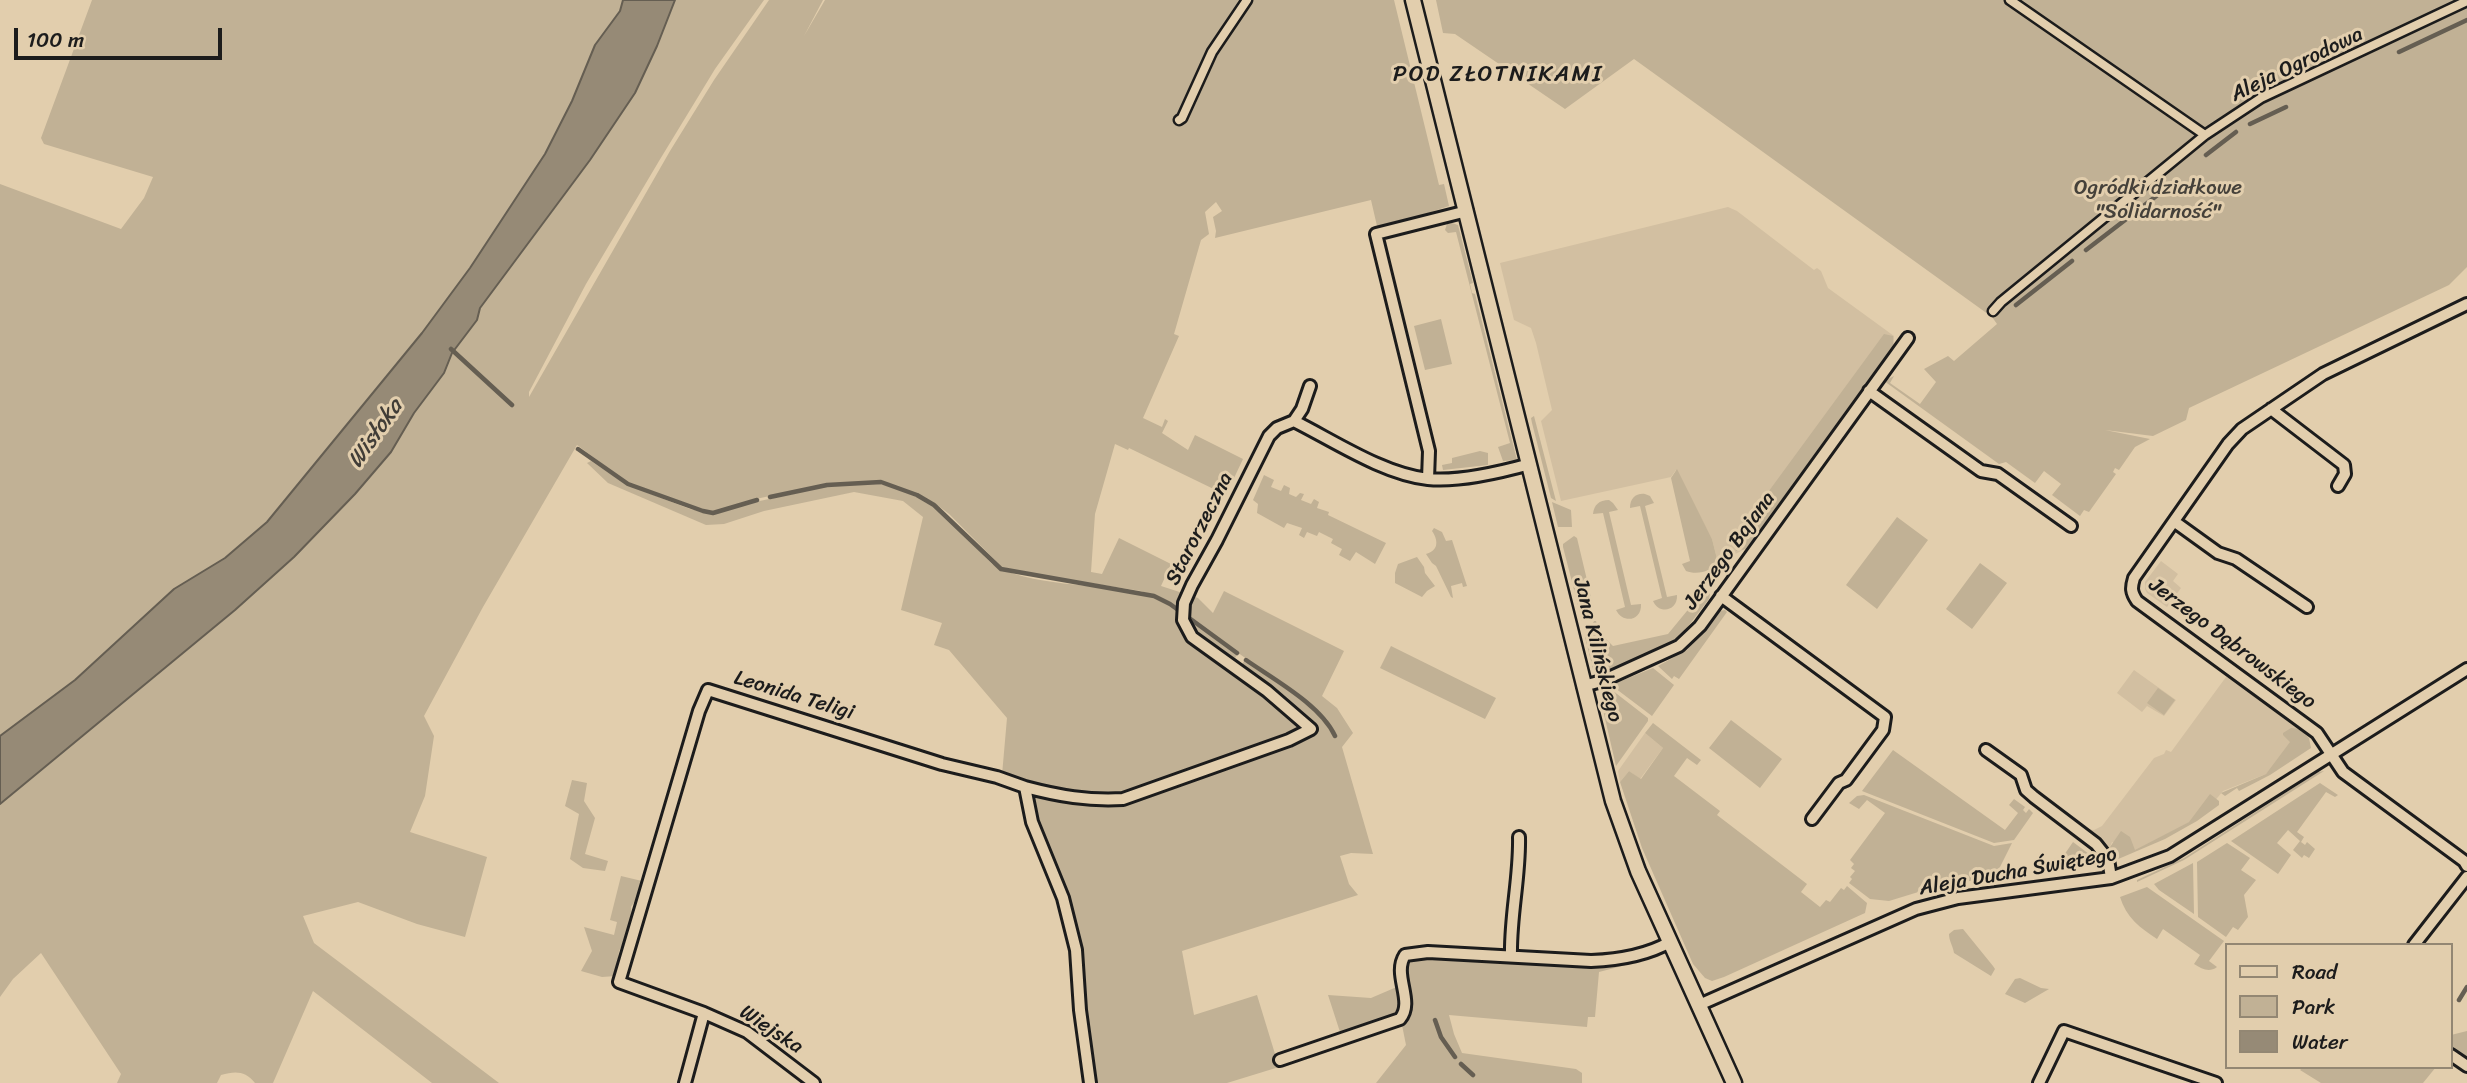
<!DOCTYPE html>
<meta charset="utf-8">
<style>
body{margin:0}
#map{position:relative;width:2467px;height:1083px;overflow:hidden;background:#e2cead;font-family:Sriracha,sans-serif}
canvas{display:block}
.legend{position:absolute;left:2225px;top:943px;width:228px;height:126px;box-sizing:border-box;background:#e2cead;border:2px solid #938773;margin:0;padding:9px 12px;list-style:none;font-size:21px;color:#1c1c1c}
.legend li{display:flex;align-items:center;gap:14px;height:35px}
.legend b{width:35px;border:2px solid #938773}
.scale{position:absolute;left:14px;top:28px;width:208px;height:32px;box-sizing:border-box;border:4px solid #1c1c1c;border-top:0;padding-left:9px;font-size:21px;line-height:24px;white-space:nowrap;color:#1c1c1c;-webkit-text-stroke:5px #e2cead;paint-order:stroke}
</style>
<div id="map">
<canvas width="2467" height="1083"></canvas>
<ul class="legend">
<li><b style="height:9px;background:#e2cead"></b>Road</li>
<li><b style="height:19px;background:#c1b195"></b>Park</li>
<li><b style="height:19px;background:#968a76"></b>Water</li>
</ul>
<div class="scale">100 m</div>
</div>
<script>
const context = document.querySelector('canvas').getContext('2d');
context.lineJoin = 'round';
function fill(path, color) {
  context.fillStyle = color;
  context.fill(path, 'evenodd');
}
function trace(path, color, width, dash) {
  context.strokeStyle = color;
  context.lineWidth = width;
  context.lineCap = dash ? 'butt' : 'round';
  context.setLineDash(dash || []);
  context.stroke(path);
}
function drawText(font, color, halo, rows, align = 'center') {
  context.font = font + ' Sriracha,sans-serif';
  context.lineWidth = 6;
  context.setLineDash([]);
  context.textBaseline = 'middle';
  context.strokeStyle = halo;
  context.fillStyle = color;
  for (const [text, x, y, turn = 0] of rows) {
    context.save();
    context.translate(x, y);
    context.rotate((+turn || 0) * Math.PI / 180);
    context.textAlign = isNaN(turn) ? turn : align;
    if (halo) context.strokeText(text, 0, 0);
    context.fillText(text, 0, 0);
    context.restore();
  }
}
fill(new Path2D(`
 M 1728,207 L 1737,211 L 1814,270 L 1817,268 L 1821,271 L 1828,288 L 1894,336 L 1894,345 L 1745,549 L 1718,563 L 1712,539 L 1676,470 L 1671,477 L 1561,501 L 1541,421 L 1552,410 L 1536,343 L 1531,328 L 1514,320 L 1500,263 Z
 M 2161,561 L 2178,574 L 2173,581 L 2181,588 L 2167,607 L 2147,593 L 2145,589 L 2145,582 Z
 M 2134,670 L 2176,700 L 2164,716 L 2147,706 L 2142,712 L 2117,693 Z
 M 2226,677 L 2231,678 L 2308,736 L 2266,774 L 2223,791 L 2203,815 L 2135,851 L 2112,842 L 2110,847 L 2086,829 L 2094,830 L 2102,826 L 2154,758 L 2164,754 L 2166,750 L 2171,752 Z
 M 1645,733 L 1663,748 L 1640,779 L 1629,771 L 1620,782 L 1618,771 Z`), '#d2bfa1');
fill(new Path2D(`
 M 92,0 L 623,0 L 620,11 L 595,45 L 572,101 L 545,154 L 470,268 L 422,333 L 267,522 L 225,558 L 174,589 L 75,680 L 0,736 L 0,184 L 121,229 L 144,198 L 153,177 L 44,144 L 41,138 Z
 M 675,0 L 764,0 L 715,69 L 659,161 L 586,284 L 529,392 L 529,397 L 670,151 L 714,80 L 769,0 L 823,0 L 804,36 L 825,0 L 1394,0 L 1439,185 L 1444,184 L 1449,206 L 1422,215 L 1377,226 L 1371,200 L 1215,238 L 1216,231 L 1213,217 L 1222,211 L 1216,202 L 1205,212 L 1209,234 L 1201,240 L 1174,334 L 1179,336 L 1143,418 L 1162,427 L 1165,419 L 1168,421 L 1162,433 L 1188,450 L 1195,435 L 1243,459 L 1226,495 L 1129,448 L 1128,450 L 1115,444 L 1095,514 L 1091,572 L 1102,574 L 1119,538 L 1171,564 L 1161,586 L 1198,598 L 1213,613 L 1224,591 L 1344,651 L 1322,696 L 1337,708 L 1353,733 L 1342,747 L 1373,854 L 1351,853 L 1340,856 L 1349,884 L 1358,895 L 1182,951 L 1194,1015 L 1257,995 L 1279,1067 L 1227,1083 L 1093,1083 L 1083,1001 L 1054,863 L 1036,816 L 1019,787 L 1002,775 L 1007,718 L 949,650 L 934,645 L 942,623 L 901,610 L 923,517 L 903,501 L 854,492 L 764,511 L 724,524 L 706,525 L 608,483 L 587,463 L 591,461 L 627,485 L 690,509 L 713,514 L 755,502 L 825,487 L 870,483 L 890,486 L 916,496 L 936,508 L 992,564 C 1026,586 1100,584 1141,593 C 1174,601 1210,635 1237,655 L 1235,658 L 1242,664 L 1245,660 C 1274,681 1317,704 1333,736 L 1335,735 L 1327,719 L 1315,708 L 1163,599 L 1141,591 L 1026,573 L 1002,567 L 949,514 L 936,504 L 918,494 L 881,481 L 825,484 L 756,499 L 714,512 L 692,506 L 628,483 L 577,445 L 483,607 L 424,716 L 434,736 L 425,796 L 410,832 L 487,857 L 465,937 L 417,924 L 358,902 L 303,916 L 314,943 L 499,1083 L 432,1083 L 313,991 L 273,1083 L 255,1083 C 245,1071 236,1071 221,1075 L 217,1083 L 117,1083 L 121,1074 L 41,953 L 13,979 L 0,997 L 0,804 L 235,610 L 355,494 L 391,452 L 414,413 L 444,373 L 452,353 L 477,320 L 480,308 L 563,197 L 635,93 L 657,46 Z
 M 1436,0 L 2467,0 L 2467,267 L 2449,285 L 2189,408 L 2186,420 L 2153,436 L 2105,430 L 2150,439 L 2135,447 L 2119,470 L 2115,468 L 2113,472 L 2116,474 L 2089,512 L 2084,510 L 2080,516 L 2052,495 L 2061,484 L 2044,471 L 2035,483 L 2006,462 L 1999,464 L 1884,381 L 1894,376 L 1890,383 L 1920,404 L 1936,382 L 1924,369 L 1948,356 L 1954,361 L 1997,324 L 1992,317 L 1634,59 L 1565,109 L 1455,34 L 1443,33 Z
 M 1452,223 L 1458,225 L 1473,283 L 1470,284 L 1472,293 L 1475,294 L 1517,460 L 1503,461 L 1498,447 L 1510,443 L 1456,232 L 1448,233 L 1445,230 L 1447,224 Z
 M 1441,319 L 1452,364 L 1425,370 L 1414,326 Z
 M 1884,334 L 1893,336 L 1893,345 L 1746,549 L 1736,551 L 1734,544 L 1744,525 Z
 M 1534,416 L 1556,501 L 1551,498 L 1532,423 L 1531,418 Z
 M 1480,451 L 1488,453 L 1488,465 L 1443,470 L 1442,465 L 1452,463 L 1452,458 Z
 M 1677,469 L 1712,539 L 1718,563 C 1712,572 1696,575 1686,571 L 1682,564 L 1690,561 L 1671,478 Z
 M 1264,475 L 1274,480 L 1271,487 L 1281,491 L 1284,485 L 1290,488 L 1289,494 L 1296,497 L 1300,493 L 1304,494 L 1301,500 L 1311,504 L 1314,499 L 1319,502 L 1317,508 L 1329,512 L 1328,515 L 1386,543 L 1375,564 L 1356,552 L 1350,561 L 1339,555 L 1342,549 L 1331,543 L 1333,539 L 1319,532 L 1317,536 L 1307,532 L 1304,538 L 1299,535 L 1302,528 L 1287,523 L 1284,528 L 1257,513 L 1258,504 L 1253,500 Z
 M 1645,494 L 1650,496 L 1654,503 L 1645,506 L 1667,597 L 1677,595 C 1678,611 1659,615 1653,601 L 1662,598 L 1640,506 L 1630,508 C 1630,498 1636,493 1645,494 Z
 M 1609,500 L 1613,503 L 1618,510 L 1609,512 L 1631,605 L 1641,604 C 1642,621 1623,624 1616,610 L 1625,607 L 1603,513 L 1593,514 C 1594,505 1599,500 1609,500 Z
 M 1552,502 L 1571,510 L 1572,527 L 1558,527 Z
 M 1897,517 L 1928,540 L 1877,609 L 1846,585 Z
 M 1434,528 L 1442,532 L 1446,541 L 1452,540 L 1467,586 L 1463,587 L 1462,583 L 1451,586 L 1453,598 L 1451,597 L 1436,566 L 1432,563 L 1426,554 C 1438,551 1439,541 1432,531 Z
 M 1574,536 L 1577,538 L 1592,601 L 1591,606 L 1582,621 L 1563,547 L 1563,544 Z
 M 1417,557 L 1424,567 L 1425,573 L 1435,586 L 1427,591 L 1422,597 L 1395,583 L 1395,573 L 1398,564 Z
 M 1980,563 L 2007,583 L 1972,629 L 1946,609 Z
 M 1705,589 L 1710,594 L 1709,599 L 1680,637 L 1668,645 L 1609,670 L 1600,672 L 1593,669 L 1585,637 L 1594,621 L 1596,621 L 1601,639 L 1606,639 L 1613,646 L 1668,634 Z
 M 1725,610 L 1727,612 L 1679,679 L 1674,676 L 1672,679 L 1658,666 L 1687,650 L 1719,611 Z
 M 1391,646 L 1496,698 L 1485,719 L 1380,668 Z
 M 1653,668 L 1674,685 L 1652,716 L 1611,685 Z
 M 1608,687 L 1648,718 L 1648,721 L 1616,766 L 1600,697 Z
 M 2158,688 L 2175,700 L 2164,715 L 2147,703 Z
 M 1731,720 L 1782,759 L 1760,788 L 1709,748 Z
 M 1653,723 L 1701,760 L 1697,765 L 1687,758 L 1674,776 L 1720,811 L 1717,815 L 1807,884 L 1801,892 L 1820,907 L 1826,900 L 1830,902 L 1841,888 L 1844,890 L 1847,886 L 1867,903 L 1865,913 L 1724,977 L 1712,981 L 1705,978 L 1693,964 L 1642,848 L 1620,782 L 1629,771 L 1641,779 L 1663,748 L 1645,733 Z
 M 2299,729 L 2309,738 L 2311,748 L 2270,775 L 2239,791 L 2237,788 L 2225,796 L 2221,793 L 2266,774 L 2290,742 L 2283,735 L 2283,733 L 2291,728 Z
 M 1893,750 L 2005,830 L 2018,813 L 2009,805 L 2014,799 L 2025,807 L 2023,810 L 2026,813 L 2029,809 L 2033,813 L 2014,840 L 1994,843 L 1862,791 Z
 M 2324,771 L 2184,860 L 2137,882 L 2137,880 L 2184,858 L 2318,772 Z
 M 572,780 L 587,783 L 584,801 L 595,818 L 585,854 L 608,861 L 605,871 L 583,868 L 570,859 L 579,814 L 565,806 Z
 M 2320,783 L 2338,795 L 2335,797 L 2326,792 L 2297,832 L 2304,837 L 2301,842 L 2305,845 L 2307,842 L 2315,849 L 2309,858 L 2304,855 L 2302,858 L 2293,850 L 2300,841 L 2288,830 L 2277,843 L 2291,855 L 2278,874 L 2231,841 Z
 M 2210,794 L 2219,801 L 2219,805 L 2197,821 L 2165,839 L 2116,860 L 2110,847 L 2121,831 L 2130,837 L 2135,850 L 2189,822 Z
 M 1864,795 L 1994,846 L 2012,843 L 1995,877 L 1938,886 L 1889,901 L 1870,899 L 1849,883 L 1852,879 L 1850,877 L 1855,871 L 1851,868 L 1854,864 L 1850,860 L 1885,813 L 1867,800 L 1859,809 L 1849,803 L 1857,796 Z
 M 2073,842 L 2097,860 L 2094,866 L 2045,871 L 2047,860 L 2062,858 Z
 M 2227,843 L 2250,858 L 2241,870 L 2256,880 L 2244,895 L 2248,917 L 2238,930 L 2233,927 L 2226,937 L 2198,917 L 2197,862 Z
 M 2193,863 L 2194,914 L 2159,890 L 2154,884 Z
 M 621,876 L 642,881 L 638,896 L 631,907 L 632,918 L 628,934 L 619,951 L 616,976 L 602,977 L 581,971 L 592,951 L 584,927 L 614,935 L 617,922 L 610,920 Z
 M 2147,887 L 2224,941 L 2209,961 L 2217,967 C 2209,973 2202,969 2194,964 L 2200,955 L 2163,929 L 2157,939 C 2140,928 2126,917 2120,897 Z
 M 1963,929 L 1993,966 L 1995,969 L 1991,976 L 1954,953 C 1953,946 1949,941 1949,934 L 1954,930 Z
 M 1657,954 L 1660,956 L 1599,972 L 1595,1017 L 1588,1017 L 1587,1027 L 1449,1015 L 1454,1034 L 1462,1053 L 1576,1069 L 1582,1073 L 1582,1083 L 1376,1083 L 1406,1045 L 1402,1025 C 1419,1004 1392,966 1418,957 L 1596,966 L 1616,964 Z
 M 2020,978 L 2041,988 L 2049,989 L 2025,1003 L 2005,994 L 2015,979 Z
 M 1399,986 C 1400,993 1402,1001 1400,1008 C 1392,1027 1358,1030 1340,1032 L 1328,995 L 1371,998 Z
 M 2467,1031 L 2467,1061 L 2451,1050 L 2451,1035 Z
 M 2303,1067 L 2436,1067 L 2423,1083 L 2321,1083 L 2300,1070 Z`), '#c1b195');
const water = new Path2D(`
 M 623,0 L 675,0 L 657,46 L 635,93 L 590,160 L 480,308 L 477,320 L 452,353 L 444,373 L 414,413 L 391,452 L 355,494 L 294,557 L 235,610 L 0,804 L 0,736 L 75,680 L 174,589 L 225,558 L 267,522 L 422,333 L 470,268 L 545,154 L 572,101 L 595,45 L 620,11 Z`);
fill(water, '#968a76');
trace(water, '#655e52', 2);
trace(new Path2D(`
 M 2399,52 L 2467,20
 M 2250,124 L 2286,107
 M 2206,155 L 2236,132
 M 2086,250 L 2172,184
 M 2016,305 L 2072,261
 M 451,349 L 512,405
 M 578,449 L 628,484 L 703,511 L 713,513 L 757,500
 M 770,497 L 827,485 L 881,482 L 917,495 L 934,505 L 1001,569 L 1154,596 L 1170,604 L 1237,653
 M 1246,660 C 1273,679 1321,705 1335,736
 M 2459,1000 L 2467,987
 M 1435,1020 L 1441,1037 L 1455,1057
 M 1461,1064 L 1473,1075`), '#655e52', 4.5);
const pedestrian = new Path2D(`
 M 2010,0 L 2205,135
 M 1179,120 L 1182,118 L 1212,52 L 1247,0
 M 1993,311 L 2001,302 L 2205,135 L 2261,98 L 2467,1`);
const minor = new Path2D(`
 M 2467,304 L 2323,374 L 2242,429 L 2228,444 L 2134,578 C 2131,588 2131,592 2137,601 L 2317,733 L 2343,772 L 2464,861 L 2467,866
 M 1869,391 L 1981,471 L 1998,474 L 2071,526
 M 2271,409 L 2344,465 L 2345,474 L 2338,486
 M 1294,421 L 1302,409 L 1310,386
 M 1428,479 L 1429,451 L 1376,234 L 1467,211
 M 2175,522 L 2218,553 L 2236,559 L 2307,607
 M 1721,596 L 1885,717 L 1883,730 L 1846,780 L 1839,783 L 1812,819
 M 1583,686 L 1602,681 L 1679,646 L 1700,626 L 1908,338
 M 1986,750 L 2021,775 L 2026,790 L 2034,797 L 2096,844 L 2108,859 L 2111,878
 M 1025,787 C 1059,796 1088,801 1123,799 L 1289,740 L 1311,729 L 1267,691 L 1192,637 L 1183,620 L 1184,603 L 1192,585 L 1217,540 L 1269,436 L 1277,428 L 1294,421 C 1334,441 1383,474 1428,479 C 1457,482 1501,472 1530,464
 M 2414,945 L 2467,877
 M 1511,956 C 1510,916 1520,877 1519,837
 M 1699,1005 L 1916,909 L 1958,898 L 2111,878 L 2170,856 L 2467,669
 M 2451,1055 L 2467,1066
 M 1280,1060 L 1400,1019 C 1415,1001 1392,975 1405,955 L 1428,952 L 1591,961 C 1617,960 1647,955 1670,942
 M 685,1083 L 704,1013
 M 814,1083 L 747,1032 L 704,1013 L 619,982 L 699,711 L 708,690 L 942,764 L 997,777 L 1025,787 L 1032,822 L 1063,898 L 1076,950 L 1080,1010 L 1090,1083
 M 2039,1083 L 2064,1031 L 2216,1083`);
const tertiary = new Path2D(`
 M 1413,0 L 1613,801 L 1638,871 L 1734,1083`);
trace(pedestrian, '#1c1c1c', 13);
trace(minor, '#1c1c1c', 16);
trace(tertiary, '#1c1c1c', 19);
trace(pedestrian, '#e2cead', 8);
trace(minor, '#e2cead', 10);
trace(tertiary, '#e2cead', 14);
drawText('21px', '#1c1c1c', '#e2cead', [
 ["Aleja Ogrodowa",2297,65,-26],
 ["Starorzeczna",1200,529,-63],
 ["Jerzego Bajana",1730,551,-54],
 ["Jerzego Dąbrowskiego",2232,644,37],
 ["Jana Kilińskiego",1597,650,76],
 ["Leonida Teligi",794,696,17],
 ["Aleja Ducha Świętego",2018,872,-10],
 ["Wiejska",771,1030,33]
]);
drawText('21px', '#45413a', '#e2cead', [
 ["Ogródki działkowe",2158,189],
 ["\"Solidarność\"",2158,213]
]);
context.letterSpacing = '2px';
drawText('23px', '#1c1c1c', '#e2cead', [
 ["POD ZŁOTNIKAMI",1498,75]
]);
context.letterSpacing = '0px';
drawText('italic 23px', '#413d37', '#e2cead', [
 ["Wisłoka",376,434,-55]
]);
</script>
